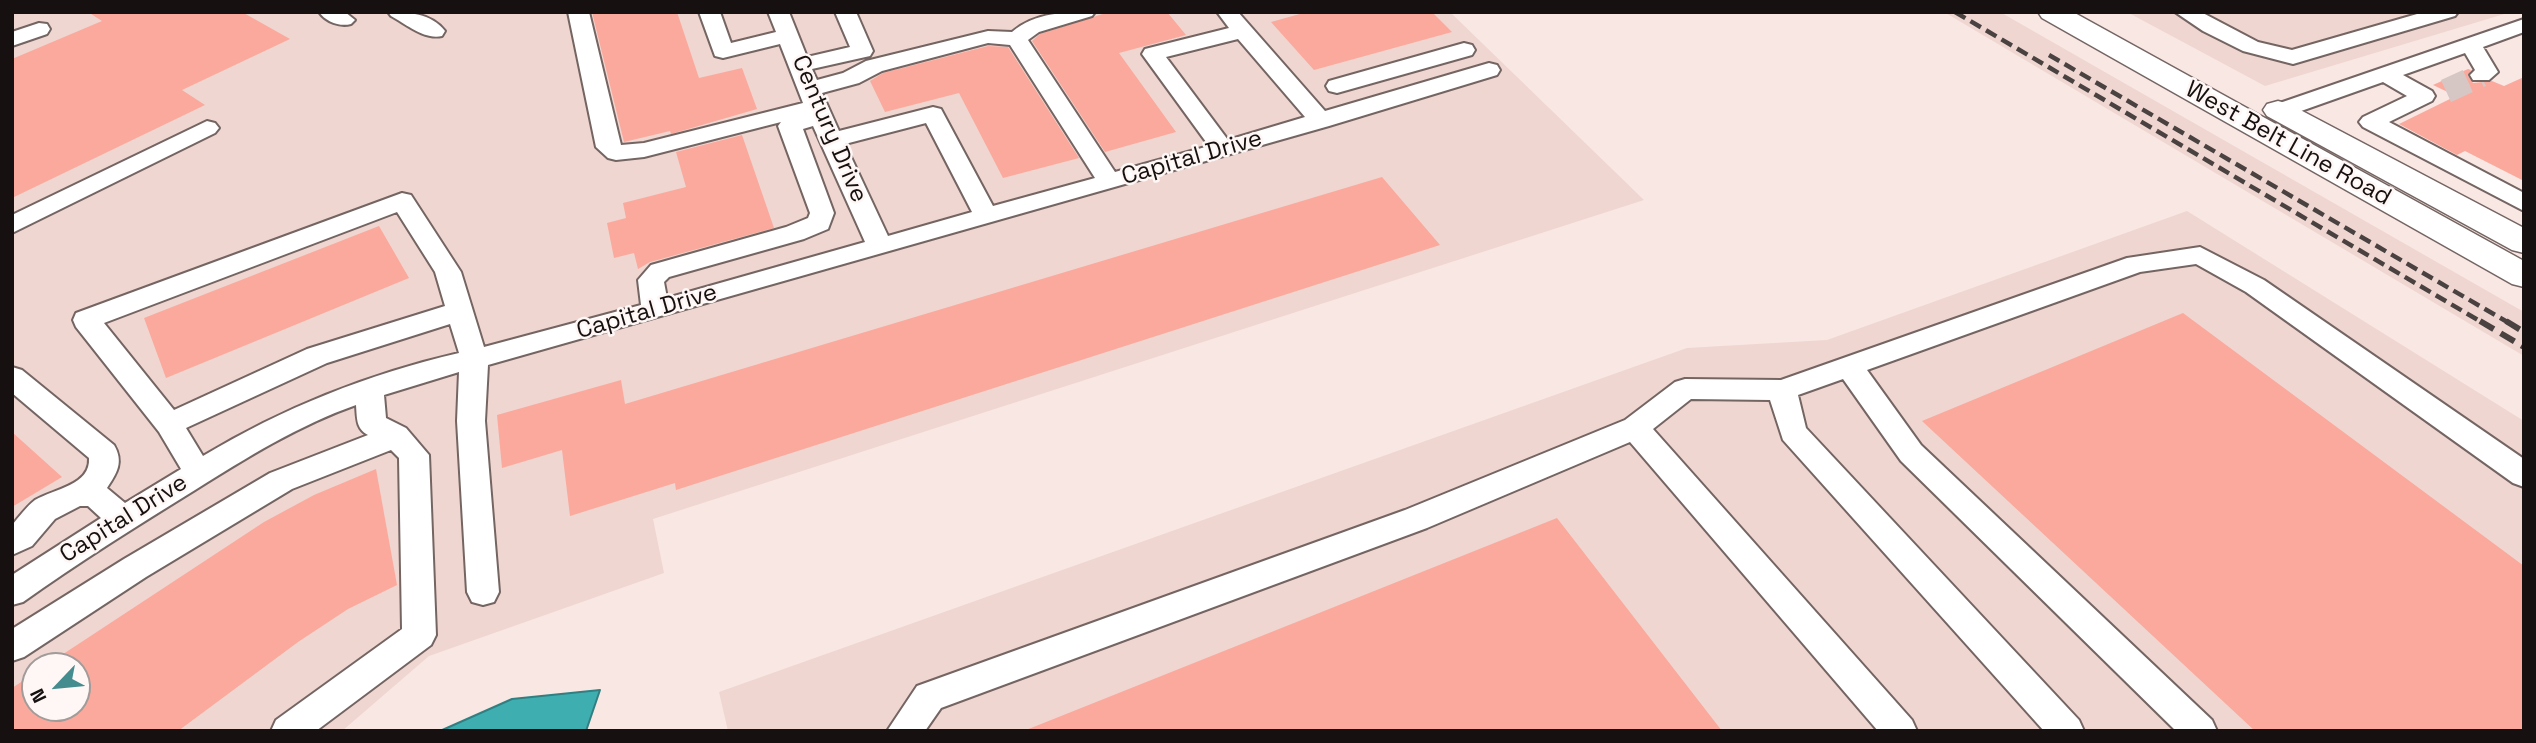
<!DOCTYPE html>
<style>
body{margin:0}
#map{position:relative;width:2536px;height:743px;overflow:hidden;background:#f9e7e4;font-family:"Space Grotesk",sans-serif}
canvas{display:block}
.frame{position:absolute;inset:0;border:14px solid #161110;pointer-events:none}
.north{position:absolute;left:21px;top:652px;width:70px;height:70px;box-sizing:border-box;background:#fef7f6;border:2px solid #a19b9a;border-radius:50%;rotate:244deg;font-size:19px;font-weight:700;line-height:28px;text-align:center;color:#161110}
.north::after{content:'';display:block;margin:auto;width:24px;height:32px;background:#448c8e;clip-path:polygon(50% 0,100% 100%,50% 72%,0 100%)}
</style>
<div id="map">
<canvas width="2536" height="743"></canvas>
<div class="frame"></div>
<div class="north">N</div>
</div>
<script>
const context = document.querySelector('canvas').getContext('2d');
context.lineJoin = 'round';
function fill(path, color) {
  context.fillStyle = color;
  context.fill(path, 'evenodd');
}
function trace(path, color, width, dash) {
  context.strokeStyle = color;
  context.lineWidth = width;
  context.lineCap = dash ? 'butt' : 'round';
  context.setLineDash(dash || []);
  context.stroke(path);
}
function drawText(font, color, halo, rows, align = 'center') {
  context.font = font + ' "Space Grotesk",sans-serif';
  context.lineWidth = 5;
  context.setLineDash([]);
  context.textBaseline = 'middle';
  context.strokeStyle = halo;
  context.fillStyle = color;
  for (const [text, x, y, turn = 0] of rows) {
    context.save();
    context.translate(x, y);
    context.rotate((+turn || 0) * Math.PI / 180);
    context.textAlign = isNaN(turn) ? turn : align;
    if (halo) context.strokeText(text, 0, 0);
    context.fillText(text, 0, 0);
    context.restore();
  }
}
fill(new Path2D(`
 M 12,12 L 1450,12 L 1644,200 L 653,519 L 664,573 L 429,656 L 342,731 L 12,731 ZM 35,666 L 77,666 L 77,708 L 35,708 Z
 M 1944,12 L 2000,12 L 2524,312 L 2524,356 Z
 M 2127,12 L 2511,12 L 2265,86 Z
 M 2187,211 L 2524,421 L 2524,731 L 728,731 L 719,692 L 1687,348 L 1827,340 Z`), '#efd6d1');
const water = new Path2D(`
 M 600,690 L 586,731 L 440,731 L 512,699 Z`);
fill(water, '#3eaeb1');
trace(water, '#327f81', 2);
fill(new Path2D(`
 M 88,12 L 242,12 L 290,39 L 182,90 L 205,105 L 12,198 L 12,59 L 102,21 Z
 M 592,12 L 677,12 L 699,78 L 742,68 L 757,109 L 671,134 L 670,131 L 624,142 Z
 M 1109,12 L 1167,12 L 1186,35 L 1119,53 L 1176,132 L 1105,152 L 1032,41 L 1040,34 Z
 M 1307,12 L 1432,12 L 1452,32 L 1314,70 L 1271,22 Z
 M 988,46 L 1008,47 L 1079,158 L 1003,178 L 959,93 L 885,112 L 870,81 L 883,73 Z
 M 2468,69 L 2471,70 L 2468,76 L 2473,83 L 2492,81 L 2504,86 L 2524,77 L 2524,181 L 2465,151 L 2457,155 L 2399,124 L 2456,96 L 2433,85 Z
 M 742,135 L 774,228 L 650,262 L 638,269 L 634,253 L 614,258 L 607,223 L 626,218 L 623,203 L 686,187 L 676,152 Z
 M 1382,177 L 1440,245 L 676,490 L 675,483 L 570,516 L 562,450 L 502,468 L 497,415 L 621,380 L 625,404 Z
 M 379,226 L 409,278 L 166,378 L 144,318 Z
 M 2183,313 L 2524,566 L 2524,731 L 2255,731 L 1922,421 Z
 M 12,432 L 62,477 L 12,507 Z
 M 376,469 L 397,585 L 348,609 L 298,642 L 178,731 L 12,731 L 12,688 L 35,673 L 35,708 L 77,708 L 77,666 L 45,666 L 264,522 L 314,495 Z
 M 1557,518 L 1722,731 L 1026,731 L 1026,730 Z`), '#fba99c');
trace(new Path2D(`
 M 2446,91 L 2481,75`), '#d7c7c4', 24, [24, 12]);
const minor = new Path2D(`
 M 319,12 L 345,12 L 355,20 L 351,24 C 340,27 326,22 319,12 Z
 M 388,12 C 408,12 431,13 445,31 L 442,36 C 424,40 406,24 391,16 Z
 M 568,12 L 589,12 L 621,145 L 644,143 L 803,103 L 780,44 L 723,58 L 715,56 L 699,12 L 720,12 L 731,43 L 776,32 L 768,12 L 789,12 L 807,57 L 850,47 L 835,12 L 856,12 L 873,51 L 870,56 L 812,69 L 817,80 L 843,73 L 866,61 L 988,31 L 1012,32 C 1035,12 1066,12 1095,12 L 1092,16 L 1039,32 L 1028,40 L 1115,172 L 1209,146 L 1142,54 L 1145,49 L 1229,28 L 1217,12 L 1238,12 L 1325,111 L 1489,63 L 1497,65 L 1500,70 L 1497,75 L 1329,126 L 488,365 L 485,421 L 499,592 L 494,602 L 483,605 L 472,602 L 467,592 L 457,421 L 459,372 L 384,395 L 386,418 L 406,428 L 429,455 L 436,635 L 431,645 L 316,731 L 271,731 L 276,720 L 402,629 L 399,458 L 391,450 L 292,489 L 146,577 L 24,657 L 12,661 L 12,629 L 124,559 L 270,473 L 368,435 C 356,429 357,418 356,405 C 299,425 246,458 195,490 C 137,526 79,562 23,602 L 12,605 L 12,575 L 101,518 L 88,506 L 80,506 L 55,519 L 32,546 L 12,555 L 12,525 C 19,517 27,506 35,500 C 54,489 91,485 89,458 L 12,393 L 12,367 L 22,370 L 114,445 C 124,462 117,473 107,488 L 125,503 L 181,469 L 159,432 L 76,327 L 73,320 L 76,313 L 402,193 L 411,195 L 461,272 L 484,347 L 641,305 L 638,280 L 651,265 L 786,227 L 808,218 L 810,213 L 778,126 L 781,122 L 644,157 L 616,160 L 608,158 L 596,147 ZM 1238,39 L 1305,117 L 1228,140 L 1166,57 ZM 988,43 L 1010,45 L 1095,178 L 993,206 L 941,109 L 933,107 L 839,131 L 822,93 L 859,83 L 882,71 ZM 926,123 L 972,212 L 888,236 L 845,144 ZM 813,126 L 865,242 L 667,298 L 664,282 L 669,277 L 804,239 L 828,229 L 834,213 L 803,129 ZM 397,212 L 435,272 L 445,306 L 307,349 L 174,410 L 104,323 ZM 450,324 L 459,353 C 368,374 283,408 203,456 L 186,428 L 327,363 Z
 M 2175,12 L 2201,12 L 2258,42 L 2292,50 L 2424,12 L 2458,12 L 2455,16 L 2293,64 L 2243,51 L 2203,31 Z
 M 2524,19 L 2524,32 L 2483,47 L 2498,72 L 2489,80 L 2473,80 L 2470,75 L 2475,70 L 2465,53 L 2403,75 L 2432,91 L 2435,96 L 2432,101 L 2389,122 L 2524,193 L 2524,211 L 2363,127 L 2359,122 L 2363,117 L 2407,96 L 2383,82 L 2287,116 L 2271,116 L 2268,111 L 2271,106 Z
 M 39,23 L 47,24 L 50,29 L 47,34 L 12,46 L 12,32 Z
 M 1464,43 L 1472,45 L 1475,50 L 1472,55 L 1337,93 L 1329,91 L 1326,86 L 1329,81 Z
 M 207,121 L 215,123 L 219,128 L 215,133 L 12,233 L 12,215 Z
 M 2200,247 L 2264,280 L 2524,459 L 2524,487 L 2513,483 L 2246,292 L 2196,264 L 2140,272 L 1867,370 L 1921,445 L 2212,720 L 2217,731 L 2176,731 L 1901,461 L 1843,379 L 1798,395 L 1806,428 L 2079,720 L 2084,731 L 2044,731 L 1783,440 L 1770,400 L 1691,399 L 1653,429 L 1912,720 L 1917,731 L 1878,731 L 1630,442 L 1427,528 L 941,708 L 925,731 L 887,731 L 917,686 L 1405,510 L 1625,420 L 1675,382 L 1685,379 L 1781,380 L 2127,258 Z`);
const major = new Path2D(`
 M 2038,12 L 2073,12 L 2524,261 L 2524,287 L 2512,284 L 2042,18 Z
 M 2278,101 L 2289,104 L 2524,228 L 2524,253 L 2512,250 L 2267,116 L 2263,110 L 2267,104 Z`);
trace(minor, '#746562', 4);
trace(major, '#746562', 3);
fill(minor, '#fff');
fill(major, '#fff');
trace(new Path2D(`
 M 1955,12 L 2483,323
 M 2049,55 L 2509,323`), '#4a4241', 4.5, [12, 6]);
trace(new Path2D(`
 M 2480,321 L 2524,347
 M 2506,321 L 2524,332`), '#4a4241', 6, [16, 8]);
drawText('24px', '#161110', '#fef7f6', [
 ["Century Drive",829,129,67],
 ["West Belt Line Road",2288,144,29],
 ["Capital Drive",1192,158,-16],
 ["Capital Drive",647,312,-16],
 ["Capital Drive",124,519,-32]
]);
</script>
